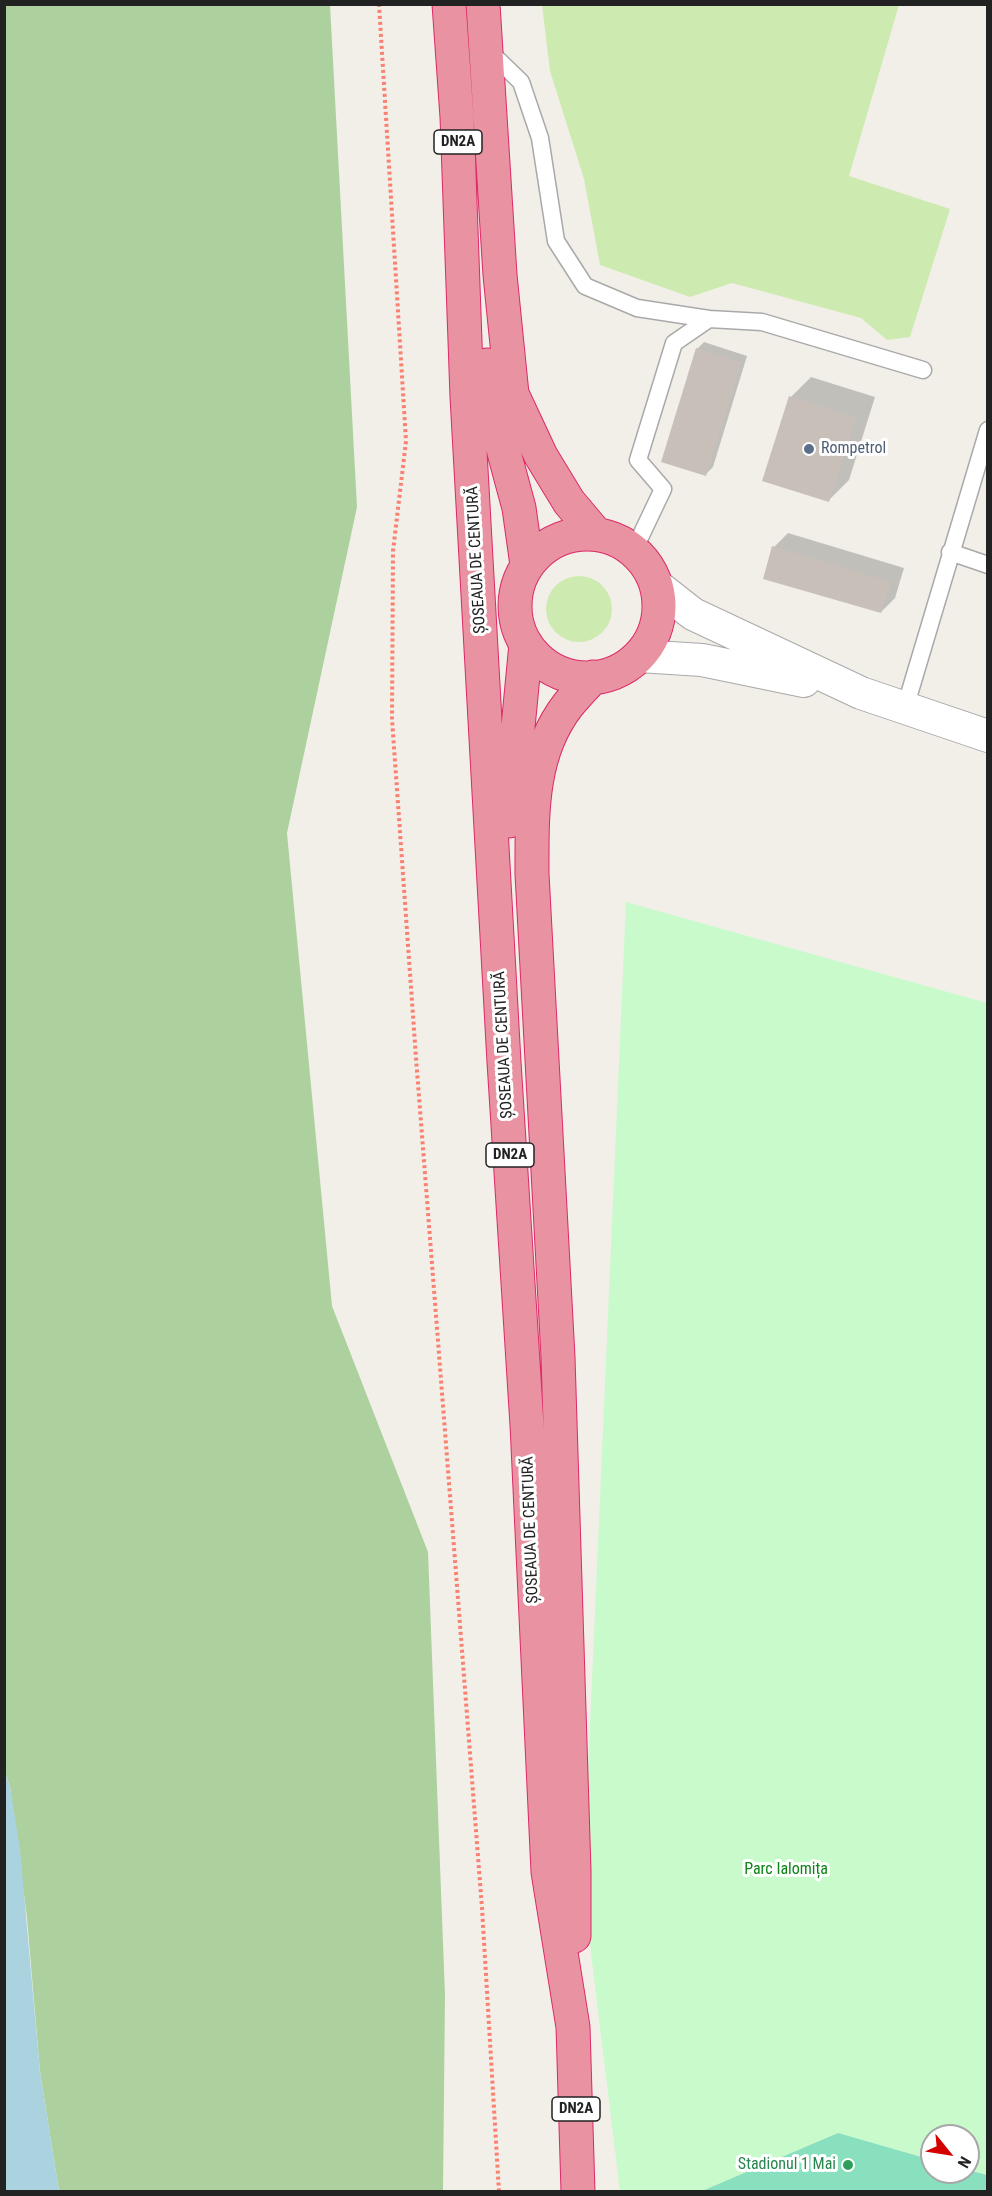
<!DOCTYPE html>
<meta charset="utf-8">
<style>
body{margin:0}
#map{position:relative;width:992px;height:2196px;overflow:hidden;background:#f2efe9;font-family:"Roboto Condensed",sans-serif}
canvas{display:block}
.frame{position:absolute;inset:0;border:6px solid #222;pointer-events:none}
.north{position:absolute;left:920px;top:2124px;width:60px;height:60px;box-sizing:border-box;background:#fff;border:2px solid #a7a7a7;border-radius:50%;rotate:120deg;font-size:16px;font-weight:700;line-height:24px;text-align:center;color:#222}
.north::after{content:'';display:block;margin:auto;width:21px;height:27px;background:#d40000;clip-path:polygon(50% 0,100% 100%,50% 72%,0 100%)}
</style>
<div id="map">
<canvas width="992" height="2196"></canvas>
<div class="frame"></div>
<div class="north">N</div>
</div>
<script>
const context = document.querySelector('canvas').getContext('2d');
context.lineJoin = 'round';
function fill(path, color) {
  context.fillStyle = color;
  context.fill(path, 'evenodd');
}
function trace(path, color, width, dash) {
  context.strokeStyle = color;
  context.lineWidth = width;
  context.lineCap = dash ? 'butt' : 'round';
  context.setLineDash(dash || []);
  context.stroke(path);
}
function drawText(font, color, halo, rows, align = 'center') {
  context.font = font + ' "Roboto Condensed",sans-serif';
  context.lineWidth = 6;
  context.setLineDash([]);
  context.textBaseline = 'middle';
  context.strokeStyle = halo;
  context.fillStyle = color;
  for (const [text, x, y, turn = 0] of rows) {
    context.save();
    context.translate(x, y);
    context.rotate((+turn || 0) * Math.PI / 180);
    context.textAlign = isNaN(turn) ? turn : align;
    if (halo) context.strokeText(text, 0, 0);
    context.fillText(text, 0, 0);
    context.restore();
  }
}
fill(new Path2D(`
 M 542,5 L 899,5 L 849,176 L 950,209 L 910,337 L 887,340 L 861,318 L 732,283 L 690,297 L 600,265 L 584,179 L 550,71 Z
 M546 609a33 33 0 1 1 66 0a33 33 0 1 1-66 0Z`), '#cdebb0');
fill(new Path2D(`
 M 4,5 L 330,5 L 357,507 L 287,833 L 332,1306 L 428,1552 L 445,1995 L 443,2191 L 59,2191 L 40,2072 L 27,1918 L 10,1787 L 4,1770 Z`), '#add19e');
fill(new Path2D(`
 M 626,902 L 987,1003 L 988,2175 L 968,2170 L 968,2136 L 932,2136 L 932,2160 L 838,2133 L 702,2191 L 620,2192 L 583,1887 Z`), '#c8facc');
fill(new Path2D(`
 M 838,2133 L 932,2160 L 932,2172 L 968,2172 L 968,2170 L 987,2175 L 987,2191 L 702,2191 Z`), '#88e0be');
fill(new Path2D(`
 M 4,1770 L 10,1787 L 20,1849 L 40,2072 L 59,2191 L 5,2191 Z`), '#aad3df');
fill(new Path2D(`
 M 704,342 L 747,356 L 713,467 L 706,474 L 697,349 Z
 M 811,377 L 875,397 L 849,480 L 828,501 L 791,397 Z
 M 788,533 L 904,568 L 895,598 L 881,612 L 774,547 Z`), '#0003');
fill(new Path2D(`
 M 696,348 L 741,363 L 706,476 L 661,462 Z
 M 789,396 L 856,418 L 829,502 L 762,481 Z
 M 772,546 L 891,582 L 881,613 L 763,579 Z`), '#c7bfb8');
const lane = new Path2D(`
 M 488,50 L 521,82 L 540,138 L 556,241 L 585,286 L 637,308 L 709,319
 M 634,550 L 663,489 L 638,460 L 674,343 L 709,319 L 762,322 L 923,370
 M 950,552 L 988,565
 M 905,708 L 988,430`);
const street = new Path2D(`
 M 656,585 L 693,614 L 861,693 L 988,736
 M 639,656 L 702,660 L 804,681`);
const highway = new Path2D(`
 M 449,4 L 457,117 L 467,397 L 504,1062 L 527,1425 L 548,1872 L 573,2027 L 578,2192
 M 483,4 L 500,275 L 512,394 L 541,456 L 569,502 L 596,534
 M 487,365 L 488,393 L 519,508 L 527,565
 M515 606a72 72 0 1 1 144 0a72 72 0 1 1-144 0Z
 M 509,821 L 526,644
 M 574,1936 L 574,1871 L 558,1357 L 532,874 C 532,815 530,754 568,705 C 576,695 585,686 593,677`);
trace(lane, '#a9a9a9', 19);
trace(street, '#a9a9a9', 34);
trace(highway, '#dc2a67', 35);
trace(new Path2D(`
 M 379,4 L 406,441 L 393,551 L 392,719 L 416,1058 L 482,1908 L 499,2192`), '#fa8072', 4, [3, 3]);
trace(lane, '#fff', 16);
trace(street, '#fff', 32);
trace(highway, '#e892a2', 33);
for (const [x, y, r, color] of [
 [809,449,6,"#5c6f8a"],
 [848,2165,6,"#2e9e5b"]
]) {
  const dot = new Path2D();
  dot.arc(x, y, r, 0, 2 * Math.PI);
  context.fillStyle = color;
  context.fill(dot);
  trace(dot, '#fff', 2);
}
for (const [x, y, w] of [
 [458,142,48],
 [510,1155,48],
 [576,2109,48]
]) {
  const box = new Path2D();
  box.roundRect(x - w / 2, y - 12, w, 24, 4.5);
  context.fillStyle = '#fff';
  context.fill(box);
  trace(box, '#222', 1.5);
}
drawText('bold 15px', '#222', null, [
 ["DN2A",458,142],
 ["DN2A",510,1155],
 ["DN2A",576,2109]
]);
drawText('16px', '#4e5e75', '#fff', [
 ["Rompetrol",821,449]
], 'left');
drawText('16px', '#222', '#fff', [
 ["ȘOSEAUA DE CENTURĂ",477,560,-93],
 ["ȘOSEAUA DE CENTURĂ",504,1045,-93],
 ["ȘOSEAUA DE CENTURĂ",531,1530,-92]
]);
drawText('16px', '#0c8416', '#fff', [
 ["Parc Ialomița",786,1870]
]);
drawText('16px', '#27864d', '#fff', [
 ["Stadionul 1 Mai",836,2165]
], 'right');
</script>
